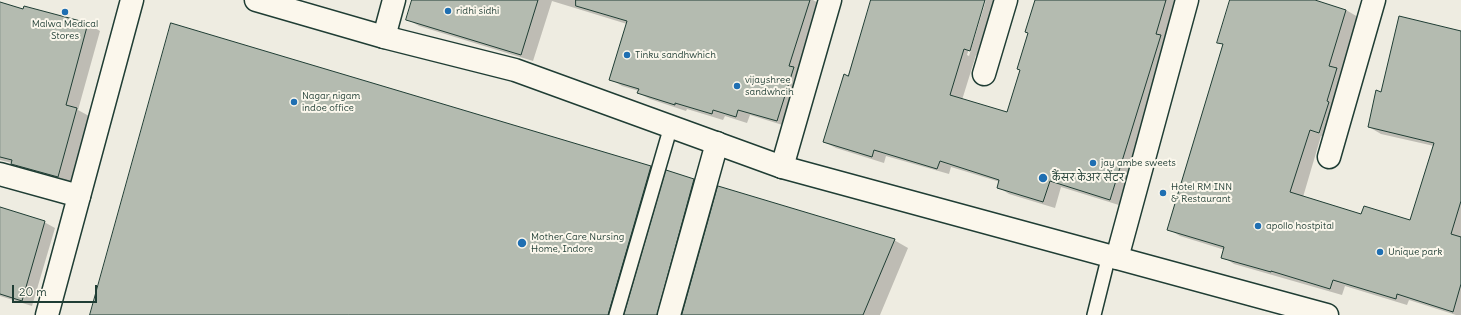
<!DOCTYPE html>
<meta charset="utf-8">
<style>
body{margin:0}
#map{position:relative;width:1461px;height:315px;overflow:hidden;background:#eeece1;font-family:Delius,sans-serif}
canvas{display:block}
.scale{position:absolute;left:12px;top:285px;width:85px;height:18px;box-sizing:border-box;border:2px solid #1f3d34;border-top:0;padding-left:5px;font-size:12px;line-height:14px;white-space:nowrap;color:#1f3d34;-webkit-text-stroke:3px #fbf7ec;paint-order:stroke}
</style>
<div id="map">
<canvas width="1461" height="315"></canvas>
<div class="scale">20 m</div>
</div>
<script>
const context = document.querySelector('canvas').getContext('2d');
context.lineJoin = 'round';
function fill(path, color) {
  context.fillStyle = color;
  context.fill(path, 'evenodd');
}
function trace(path, color, width, dash) {
  context.strokeStyle = color;
  context.lineWidth = width;
  context.lineCap = dash ? 'butt' : 'round';
  context.setLineDash(dash || []);
  context.stroke(path);
}
function drawText(font, color, halo, rows, align = 'center') {
  context.font = font + ' Delius,"Playpen Sans Deva",sans-serif';
  context.lineWidth = 4;
  context.setLineDash([]);
  context.textBaseline = 'middle';
  context.strokeStyle = halo;
  context.fillStyle = color;
  for (const [text, x, y, turn = 0] of rows) {
    context.save();
    context.translate(x, y);
    context.rotate((+turn || 0) * Math.PI / 180);
    context.textAlign = isNaN(turn) ? turn : align;
    if (halo) context.strokeText(text, 0, 0);
    context.fillText(text, 0, 0);
    context.restore();
  }
}
fill(new Path2D(`
 M 413,0 L 813,0 L 822,5 L 789,127 L 750,115 L 747,123 L 725,116 L 723,120 L 687,109 L 686,111 L 650,99 L 638,93 L 639,91 L 622,86 L 610,79 L 627,24 L 552,1 L 533,61 L 419,26 L 407,19 Z
 M 872,0 L 984,0 L 967,55 L 969,56 L 986,0 L 998,0 L 981,57 L 976,55 L 962,100 L 1007,114 L 1021,70 L 1036,0 L 1180,0 L 1122,206 L 1061,187 L 1055,208 L 1009,194 L 998,187 L 1000,182 L 951,167 L 949,174 L 886,156 L 884,163 L 836,148 L 824,142 L 849,77 Z
 M 1231,0 L 1311,0 L 1346,10 L 1358,17 L 1341,72 L 1348,76 L 1331,139 L 1321,136 L 1303,197 L 1362,215 L 1411,221 L 1434,146 L 1381,134 L 1369,127 L 1382,93 L 1461,33 L 1461,315 L 1456,315 L 1409,300 L 1407,305 L 1345,286 L 1342,295 L 1234,264 L 1223,257 L 1225,250 L 1180,236 L 1168,229 L 1224,45 L 1218,42 Z
 M 0,3 L 24,10 L 25,7 L 88,24 L 100,31 L 78,110 L 89,116 L 70,183 L 24,170 L 12,163 L 0,160 Z
 M 651,167 L 666,175 L 694,179 L 708,188 L 672,315 L 98,315 Z
 M 0,208 L 44,222 L 55,228 L 32,306 L 0,296 Z
 M 894,240 L 908,248 L 880,315 L 683,315 Z`), '#0003');
const building = new Path2D(`
 M 412,0 L 538,0 L 521,55 L 406,20 Z
 M 576,0 L 810,0 L 789,66 L 794,67 L 777,121 L 738,110 L 736,117 L 713,110 L 712,114 L 675,103 L 675,105 L 637,93 L 639,89 L 609,80 L 627,21 L 576,6 Z
 M 871,0 L 985,0 L 970,51 L 964,49 L 950,95 L 1007,112 L 1020,70 L 1017,69 L 1028,33 L 1025,32 L 1035,0 L 1166,0 L 1156,34 L 1161,35 L 1110,200 L 1050,181 L 1043,202 L 997,188 L 999,180 L 940,161 L 937,169 L 874,150 L 872,157 L 823,142 L 844,74 L 848,76 Z
 M 1230,0 L 1315,0 L 1346,10 L 1329,66 L 1337,68 L 1327,101 L 1329,102 L 1319,133 L 1310,130 L 1290,192 L 1361,214 L 1364,206 L 1410,220 L 1434,143 L 1368,127 L 1376,90 L 1381,92 L 1399,16 L 1461,31 L 1461,201 L 1451,234 L 1461,237 L 1461,284 L 1453,312 L 1397,294 L 1396,299 L 1333,280 L 1330,289 L 1271,271 L 1271,272 L 1221,258 L 1224,247 L 1167,230 L 1223,44 L 1217,43 Z
 M 0,2 L 23,9 L 24,6 L 88,23 L 66,105 L 77,108 L 58,177 L 11,164 L 12,160 L 0,157 Z
 M 171,23 L 651,166 L 608,315 L 90,315 Z
 M 666,170 L 694,179 L 657,315 L 624,315 Z
 M 718,186 L 895,239 L 863,315 L 682,315 Z
 M 0,207 L 45,221 L 22,301 L 0,294 Z`);
fill(building, '#b4bbb0');
trace(building, '#1f3d34', 1);
const lane = new Path2D(`
 M 616,315 L 671,126
 M 1094,315 L 1109,255`);
const street = new Path2D(`
 M 384,37 L 394,0
 M 984,74 L 1006,0
 M 1329,157 L 1374,0
 M 782,167 L 830,0
 M 0,174 L 79,196
 M 1117,258 L 1187,0
 M 669,315 L 717,143`);
const secondary = new Path2D(`
 M 256,0 L 384,37 L 515,70 L 782,167 L 1327,315
 M 47,315 L 132,0`);
trace(lane, '#1f3d34', 16);
trace(street, '#1f3d34', 25);
trace(secondary, '#1f3d34', 25);
trace(lane, '#fbf7ec', 13);
trace(street, '#fbf7ec', 22);
trace(secondary, '#fbf7ec', 22);
for (const [x, y, r, color] of [
 [448,11,4,"#1f6fb2"],
 [65,12,4,"#1f6fb2"],
 [627,55,4,"#1f6fb2"],
 [737,86,4,"#1f6fb2"],
 [294,102,4,"#1f6fb2"],
 [1093,163,4,"#1f6fb2"],
 [1043,178,5,"#1f6fb2"],
 [1163,193,4,"#1f6fb2"],
 [1258,226,4,"#1f6fb2"],
 [522,243,5,"#1f6fb2"],
 [1380,252,4,"#1f6fb2"]
]) {
  const dot = new Path2D();
  dot.arc(x, y, r, 0, 2 * Math.PI);
  context.fillStyle = color;
  context.fill(dot);
  trace(dot, '#fbf7ec', 1.5);
}
drawText('10px', '#1f3d34', '#fbf7ec', [
 ["ridhi sidhi",456,11],
 ["Malwa Medical",65,24,"center"],
 ["Stores",65,36,"center"],
 ["Tinku sandhwhich",635,55],
 ["vijayshree",745,80],
 ["sandwhcih",745,92],
 ["Nagar nigam",302,96],
 ["indoe office",302,108],
 ["jay ambe sweets",1101,163],
 ["कैंसर केअर सेंटर",1052,178],
 ["Hotel RM INN",1171,187],
 ["& Restaurant",1171,199],
 ["apollo hostpital",1266,226],
 ["Mother Care Nursing",531,237],
 ["Home, Indore",531,249],
 ["Unique park",1388,252]
], 'left');
</script>
